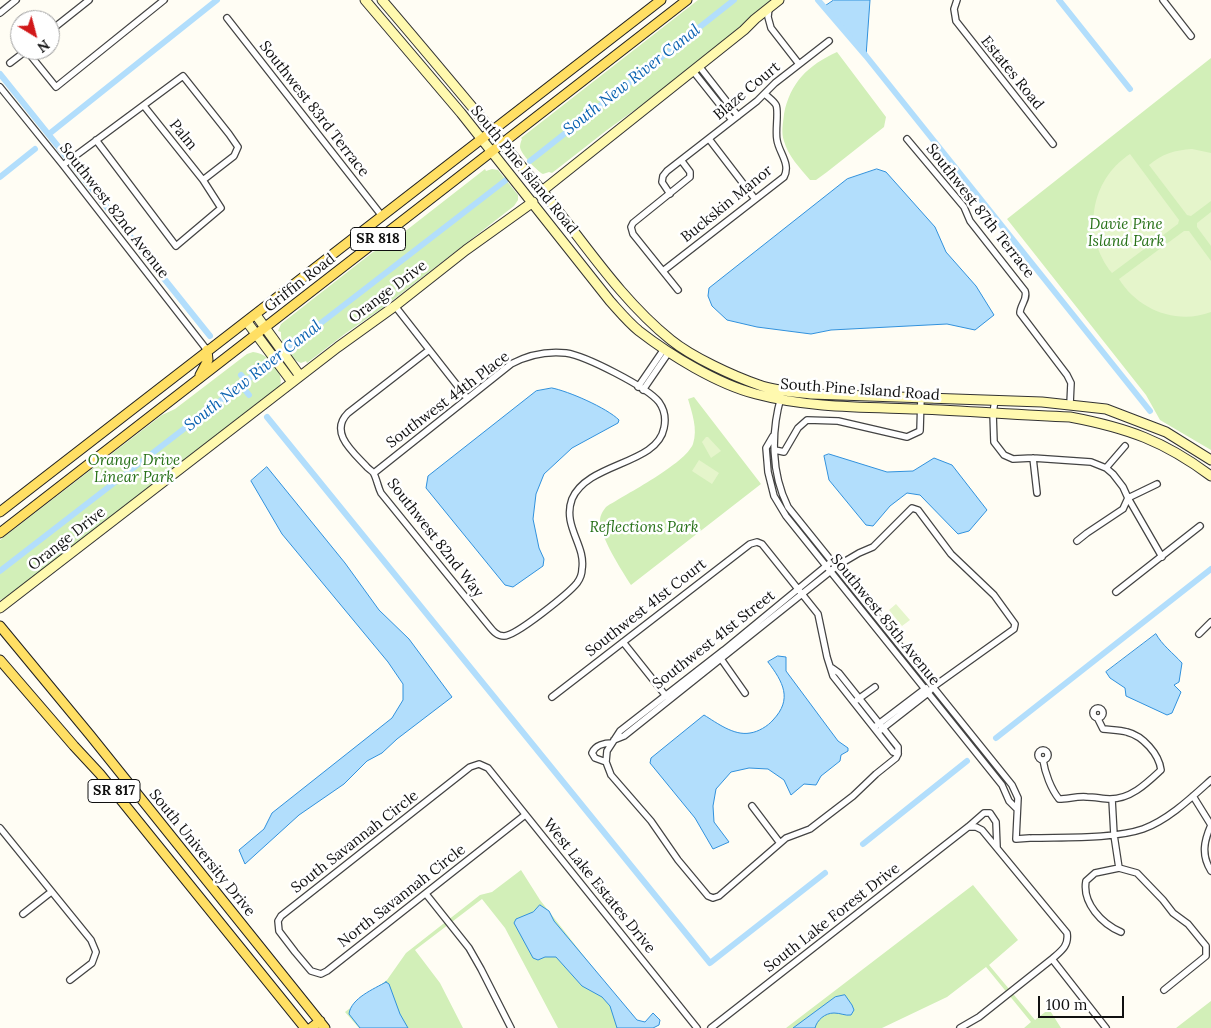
<!DOCTYPE html>
<style>
body{margin:0}
#map{position:relative;width:1211px;height:1028px;overflow:hidden;background:#fffdf4;font-family:Lora,serif}
canvas{display:block}
.north{position:absolute;left:10px;top:10px;width:50px;height:50px;box-sizing:border-box;background:#fff;border:1px solid #9f9f9f;border-radius:50%;rotate:143deg;font-size:14px;font-weight:700;line-height:20px;text-align:center;color:#101010}
.north::after{content:'';display:block;margin:auto;width:18px;height:22px;background:#d11819;clip-path:polygon(50% 0,100% 100%,50% 72%,0 100%)}
.scale{position:absolute;left:1038px;top:996px;width:86px;height:22px;box-sizing:border-box;border:2px solid #101010;border-top:0;padding-left:6px;font-size:15px;line-height:18px;white-space:nowrap;color:#101010;-webkit-text-stroke:4px #fff;paint-order:stroke}
</style>
<div id="map">
<canvas width="1211" height="1028"></canvas>
<div class="north">N</div>
<div class="scale">100 m</div>
</div>
<script>
const context = document.querySelector('canvas').getContext('2d');
context.lineJoin = 'round';
function fill(path, color) {
  context.fillStyle = color;
  context.fill(path, 'evenodd');
}
function trace(path, color, width, dash) {
  context.strokeStyle = color;
  context.lineWidth = width;
  context.lineCap = dash ? 'butt' : 'round';
  context.setLineDash(dash || []);
  context.stroke(path);
}
function drawText(font, color, halo, rows, align = 'center') {
  context.font = font + ' Lora,serif';
  context.lineWidth = 5;
  context.setLineDash([]);
  context.textBaseline = 'middle';
  context.strokeStyle = halo;
  context.fillStyle = color;
  for (const [text, x, y, turn = 0] of rows) {
    context.save();
    context.translate(x, y);
    context.rotate((+turn || 0) * Math.PI / 180);
    context.textAlign = isNaN(turn) ? turn : align;
    if (halo) context.strokeText(text, 0, 0);
    context.fillText(text, 0, 0);
    context.restore();
  }
}
fill(new Path2D(`
 M 698,0 L 775,0 L 654,96 L 607,130 L 552,173 L 549,172 L 543,174 C 538,172 520,153 520,147 C 520,144 521,141 522,139 L 521,138 Z
 M 837,52 L 886,117 L 884,127 L 827,172 L 816,180 L 810,180 C 800,168 788,156 784,141 C 781,132 783,124 784,114 C 790,83 808,65 837,52 Z
 M 1211,58 L 1211,450 L 1160,420 L 1146,395 L 1007,219 Z
 M 485,169 L 486,171 L 492,169 L 498,170 L 518,195 L 518,200 L 514,206 L 384,307 L 346,333 L 307,363 L 306,361 L 301,363 C 290,359 280,344 281,332 L 278,331 L 281,324 L 373,252 L 385,247 Z
 M 253,352 C 268,353 285,372 280,387 L 8,597 L 0,600 L 0,540 L 162,415 L 175,409 L 247,354 Z
 M 694,397 L 761,484 L 631,585 C 622,571 600,537 600,521 C 600,515 603,511 606,507 C 626,494 685,464 693,444 C 698,429 692,413 688,399 Z
 M 521,870 L 540,900 L 640,1028 L 558,1028 L 505,928 L 482,899 L 415,950 L 440,983 L 463,1028 L 359,1028 L 345,1012 L 387,980 L 406,953 L 480,895 L 492,892 Z
 M 973,885 L 1018,940 L 989,965 L 1035,1020 L 1049,1009 L 1061,1028 L 1024,1028 L 1031,1022 L 986,967 L 947,997 L 882,1028 L 786,1028 Z
 M 1211,1001 L 1211,1028 L 1176,1028 Z`), '#d2efb8');
fill(new Path2D(`
 M 1192,149 L 1211,153 L 1211,201 L 1191,216 L 1187,215 L 1149,165 C 1162,154 1175,150 1192,149 Z
 M 1130,154 L 1179,220 L 1178,224 L 1112,273 C 1082,236 1089,181 1130,154 Z
 M 1211,212 L 1211,246 L 1197,227 L 1197,223 Z
 M 1184,231 L 1189,231 L 1211,261 L 1211,312 C 1177,325 1138,310 1119,279 Z
 M 706,437 L 708,437 L 721,451 L 711,458 L 702,442 Z
 M 699,460 L 719,473 L 712,484 L 692,471 Z
 M 896,604 L 910,620 L 902,626 L 889,610 Z`), '#e5f5cb');
const water = new Path2D(`
 M 834,0 L 870,0 L 866,56 L 824,7 Z
 M 877,169 L 886,172 L 935,227 L 946,252 L 976,286 L 994,315 L 975,330 L 947,324 L 831,330 L 811,334 L 757,327 L 727,320 L 712,306 L 708,296 L 709,288 L 847,179 Z
 M 552,388 C 568,391 607,408 619,420 L 618,423 L 572,448 L 544,474 L 536,494 L 533,519 L 539,548 L 544,559 L 543,566 L 513,587 L 505,585 L 426,488 L 428,476 L 536,391 Z
 M 829,454 L 887,472 L 913,471 L 934,458 L 952,465 L 987,510 L 969,531 L 958,534 L 920,495 L 907,493 L 890,506 L 873,526 L 866,525 L 829,480 L 824,456 Z
 M 267,467 L 345,563 L 379,610 L 409,639 L 452,697 L 397,739 L 382,753 L 367,761 L 344,784 L 299,815 L 245,864 L 239,850 L 264,829 L 272,813 L 392,718 L 403,700 L 403,684 L 388,662 L 282,534 L 251,481 Z
 M 1156,634 C 1162,645 1173,653 1182,663 L 1179,682 L 1174,685 L 1181,692 L 1172,713 L 1167,715 L 1126,696 L 1125,688 L 1110,678 L 1106,672 Z
 M 778,656 L 786,657 L 786,671 L 838,741 L 848,748 L 848,751 L 841,755 L 840,761 L 821,776 L 816,785 L 804,784 L 791,795 L 784,780 L 768,769 L 749,768 L 731,772 L 716,789 L 713,806 L 714,822 L 729,842 L 713,849 L 695,818 L 650,763 L 651,758 L 704,715 C 717,723 734,736 750,733 C 758,732 768,726 773,720 C 793,699 783,682 768,662 Z
 M 540,905 L 549,911 L 554,921 L 637,1020 L 645,1022 L 653,1013 L 660,1020 L 659,1025 L 653,1028 L 617,1028 L 610,1006 L 602,997 L 582,986 L 556,957 L 545,957 L 538,960 L 533,958 L 514,923 L 516,919 L 533,912 Z
 M 386,982 L 389,984 L 400,1014 L 408,1028 L 360,1028 L 349,1014 C 351,998 374,989 386,982 Z
 M 845,995 L 852,1005 L 854,1010 L 851,1015 C 845,1016 841,1013 834,1013 C 825,1013 817,1020 815,1028 L 793,1028 L 835,997 Z`);
fill(water, '#b2defc');
trace(water, '#3191dc', 1);
trace(new Path2D(`
 M 818,0 L 866,56 L 1150,411
 M 1059,0 L 1130,89
 M 0,74 L 210,336
 M 49,134 L 217,0
 M 530,161 L 734,0
 M 0,177 L 35,149
 M 241,375 L 246,381
 M 241,385 L 249,395
 M 267,417 L 710,963 L 825,873
 M 0,571 L 506,180
 M 996,738 L 1211,569
 M 863,844 L 967,761`), '#b2defc', 6);
const street = new Path2D(`
 M 957,0 L 954,9 L 956,21 L 1053,144
 M 1163,0 L 1191,36
 M 769,8 L 768,17 L 771,28 L 799,64
 M 0,13 L 16,0
 M 227,18 L 382,216
 M 50,31 L 89,0
 M 26,50 L 56,87 L 164,0
 M 10,63 L 27,50
 M 699,66 L 738,116
 M 693,71 L 732,120
 M 0,87 L 63,165 L 207,350
 M 709,139 L 755,199
 M 907,139 L 964,207 L 970,221 L 1025,291 C 1028,299 1020,305 1020,313 L 1067,375 L 1071,383 L 1070,404
 M 96,140 L 176,246 L 221,208 L 203,180 L 144,106
 M 63,165 L 183,76 L 229,134 L 238,147 L 234,156 L 203,180
 M 670,194 L 662,182 L 663,176 L 667,171 L 757,101 L 775,83 L 829,41
 M 663,271 L 784,177 C 791,164 779,153 777,140 C 775,131 779,111 776,105 C 774,101 768,97 765,94
 M 678,290 L 633,234 L 631,227 L 633,223 L 690,177 L 690,172 L 681,160
 M 395,306 L 467,398
 M 638,387 L 664,349
 M 643,390 L 669,352
 M 781,397 C 771,432 771,473 788,507 L 1012,785 L 1018,798 L 1016,839 L 1030,838
 M 995,400 L 993,413 L 994,442 L 1004,455 L 1013,459 L 1033,458 L 1091,462 L 1106,468 L 1113,474 L 1123,487 L 1128,498 L 1162,557
 M 773,436 L 766,448 L 768,472 L 774,496 L 786,516 L 1002,785 L 1009,801 L 1017,809
 M 775,450 L 784,452 L 798,428 L 807,420 L 838,421 L 907,437 L 920,431 L 921,397
 M 1033,458 L 1037,493
 M 1106,468 L 1125,446
 M 374,473 L 511,364 C 528,355 547,351 566,353 C 586,356 647,387 659,402 C 664,409 666,419 664,428 C 657,465 588,462 572,499 C 562,526 586,545 582,569 C 582,574 580,579 577,583 C 569,593 516,636 504,636 C 497,636 493,631 489,626 L 381,493 C 378,487 377,480 374,474 C 373,471 368,469 366,466 C 352,451 329,432 348,413 L 429,350
 M 1077,541 L 1087,533 L 1123,509 L 1128,498 L 1157,484
 M 832,561 L 724,650 L 620,731 L 607,751 L 606,762 L 611,775 L 651,821 L 678,860 L 708,896 L 713,898 L 719,896 L 786,838 L 810,829 L 853,796 L 876,774 L 896,758 L 898,754
 M 1116,592 L 1200,526
 M 1199,634 L 1211,622
 M 623,642 L 666,696
 M 719,656 L 745,693
 M 832,668 L 839,673 L 898,747 L 898,754
 M 552,697 L 750,544 L 757,542 L 762,544 L 818,614 L 827,657 L 833,676 L 893,752 L 898,754
 M 857,700 L 875,687
 M1093 713a5 5 0 1 1 10 0a5 5 0 1 1-10 0Z
 M 876,726 L 926,688
 M 614,740 L 624,736 L 837,566 L 859,553 L 873,547 L 912,508 L 918,510 L 951,554 L 994,595 L 1015,624 L 1014,629 L 933,687 L 928,693 L 878,732
 M1038 755a5 5 0 1 1 10 0a5 5 0 1 1-10 0Z
 M 1043,760 C 1045,773 1051,789 1059,799 C 1068,799 1077,796 1087,797 C 1095,797 1103,799 1110,799 C 1131,799 1147,783 1161,770 C 1159,754 1143,736 1127,732 C 1120,730 1111,730 1103,729 L 1098,719
 M 606,762 L 595,758 L 592,753 C 595,745 605,743 612,743
 M 1193,796 L 1211,825
 M 1112,799 L 1114,835 L 1119,868
 M 752,806 L 780,843
 M 525,815 L 327,971 L 321,974 L 311,971 L 295,952 L 279,931 L 278,921 L 281,916 L 470,767 L 479,764 L 488,768 L 697,1028
 M 1211,825 C 1204,841 1201,855 1211,871
 M 968,827 L 976,827 L 982,830 L 1067,933 C 1069,946 1061,951 1052,959 L 1106,1028
 M 0,828 L 91,940 L 96,952 L 92,963 L 70,980
 M 1032,838 C 1064,837 1114,839 1143,829 C 1168,820 1191,798 1211,780
 M 426,894 L 469,948 L 481,969 L 511,1028
 M 23,914 L 51,892
 M 1121,932 C 1102,924 1082,903 1086,881 L 1095,873 L 1119,868 L 1137,873 L 1163,900 L 1173,913 L 1188,924 L 1206,946 L 1206,956 L 1164,990
 M 711,1028 L 968,827 L 984,813 L 990,813 L 996,822 L 997,847
 M 960,1028 L 979,1017 L 1052,959`);
const secondary = new Path2D(`
 M 365,0 L 461,113 L 610,301 C 619,311 628,322 639,331 C 670,355 717,384 756,394 C 808,408 864,407 918,409 C 969,411 1019,415 1070,417 C 1128,428 1164,441 1211,476
 M 382,0 C 436,63 489,127 543,192 C 584,242 620,299 671,340 C 692,357 733,376 759,385 C 775,391 793,392 811,394 L 1042,402 L 1106,409 L 1166,432 L 1211,460
 M 542,191 L 744,30 L 755,19 L 779,0
 M 256,315 L 300,376
 M 247,322 L 292,382
 M 0,608 L 338,347 L 395,306 L 466,250 L 533,202`);
const primary = new Path2D(`
 M 200,375 L 208,360 L 207,350
 M 0,512 L 661,0
 M 0,533 L 687,0
 M 0,626 L 90,735 L 325,1028
 M 0,660 L 74,746 L 100,774 L 305,1028
 M 311,1028 L 320,1021`);
trace(street, '#434343', 8);
trace(secondary, '#323232', 11);
trace(primary, '#212121', 11);
trace(street, '#fff', 5.5);
trace(secondary, '#fff9af', 9);
trace(primary, '#ffdf64', 9);
for (const [x, y, w] of [
 [378,239,55],
 [114,791,52]
]) {
  const box = new Path2D();
  box.roundRect(x - w / 2, y - 11.5, w, 23, 4);
  context.fillStyle = '#fff';
  context.fill(box);
  trace(box, '#101010', 1);
}
drawText('bold 14px', '#101010', null, [
 ["SR 818",378,239],
 ["SR 817",114,791]
]);
drawText('15px', '#101010', '#fff', [
 ["Estates Road",1012,73,51],
 ["Blaze Court",747,91,-40],
 ["Southwest 83rd Terrace",314,109,52],
 ["Palm",183,135,51],
 ["South Pine Island Road",524,170,51],
 ["Buckskin Manor",727,204,-39],
 ["Southwest 82nd Avenue",114,211,52],
 ["Southwest 87th Terrace",980,211,52],
 ["Griffin Road",300,283,-38],
 ["Orange Drive",388,292,-37],
 ["South Pine Island Road",860,390,4],
 ["Southwest 44th Place",448,400,-37],
 ["Southwest 82nd Way",435,538,52],
 ["Orange Drive",67,539,-38],
 ["Southwest 41st Court",646,608,-38],
 ["Southwest 85th Avenue",885,620,51],
 ["Southwest 41st Street",714,640,-38],
 ["South Savannah Circle",355,842,-38],
 ["South University Drive",202,853,51],
 ["West Lake Estates Drive",599,886,51],
 ["North Savannah Circle",402,896,-38],
 ["South Lake Forest Drive",832,918,-38]
]);
drawText('italic 15px', '#277118', '#fff', [
 ["Davie Pine",1126,225],
 ["Island Park",1126,242],
 ["Orange Drive",134,461],
 ["Linear Park",134,478],
 ["Reflections Park",644,528]
]);
drawText('italic 16px', '#0a62b1', '#fff', [
 ["South New River Canal",632,80,-38],
 ["South New River Canal",253,376,-38]
]);
</script>
